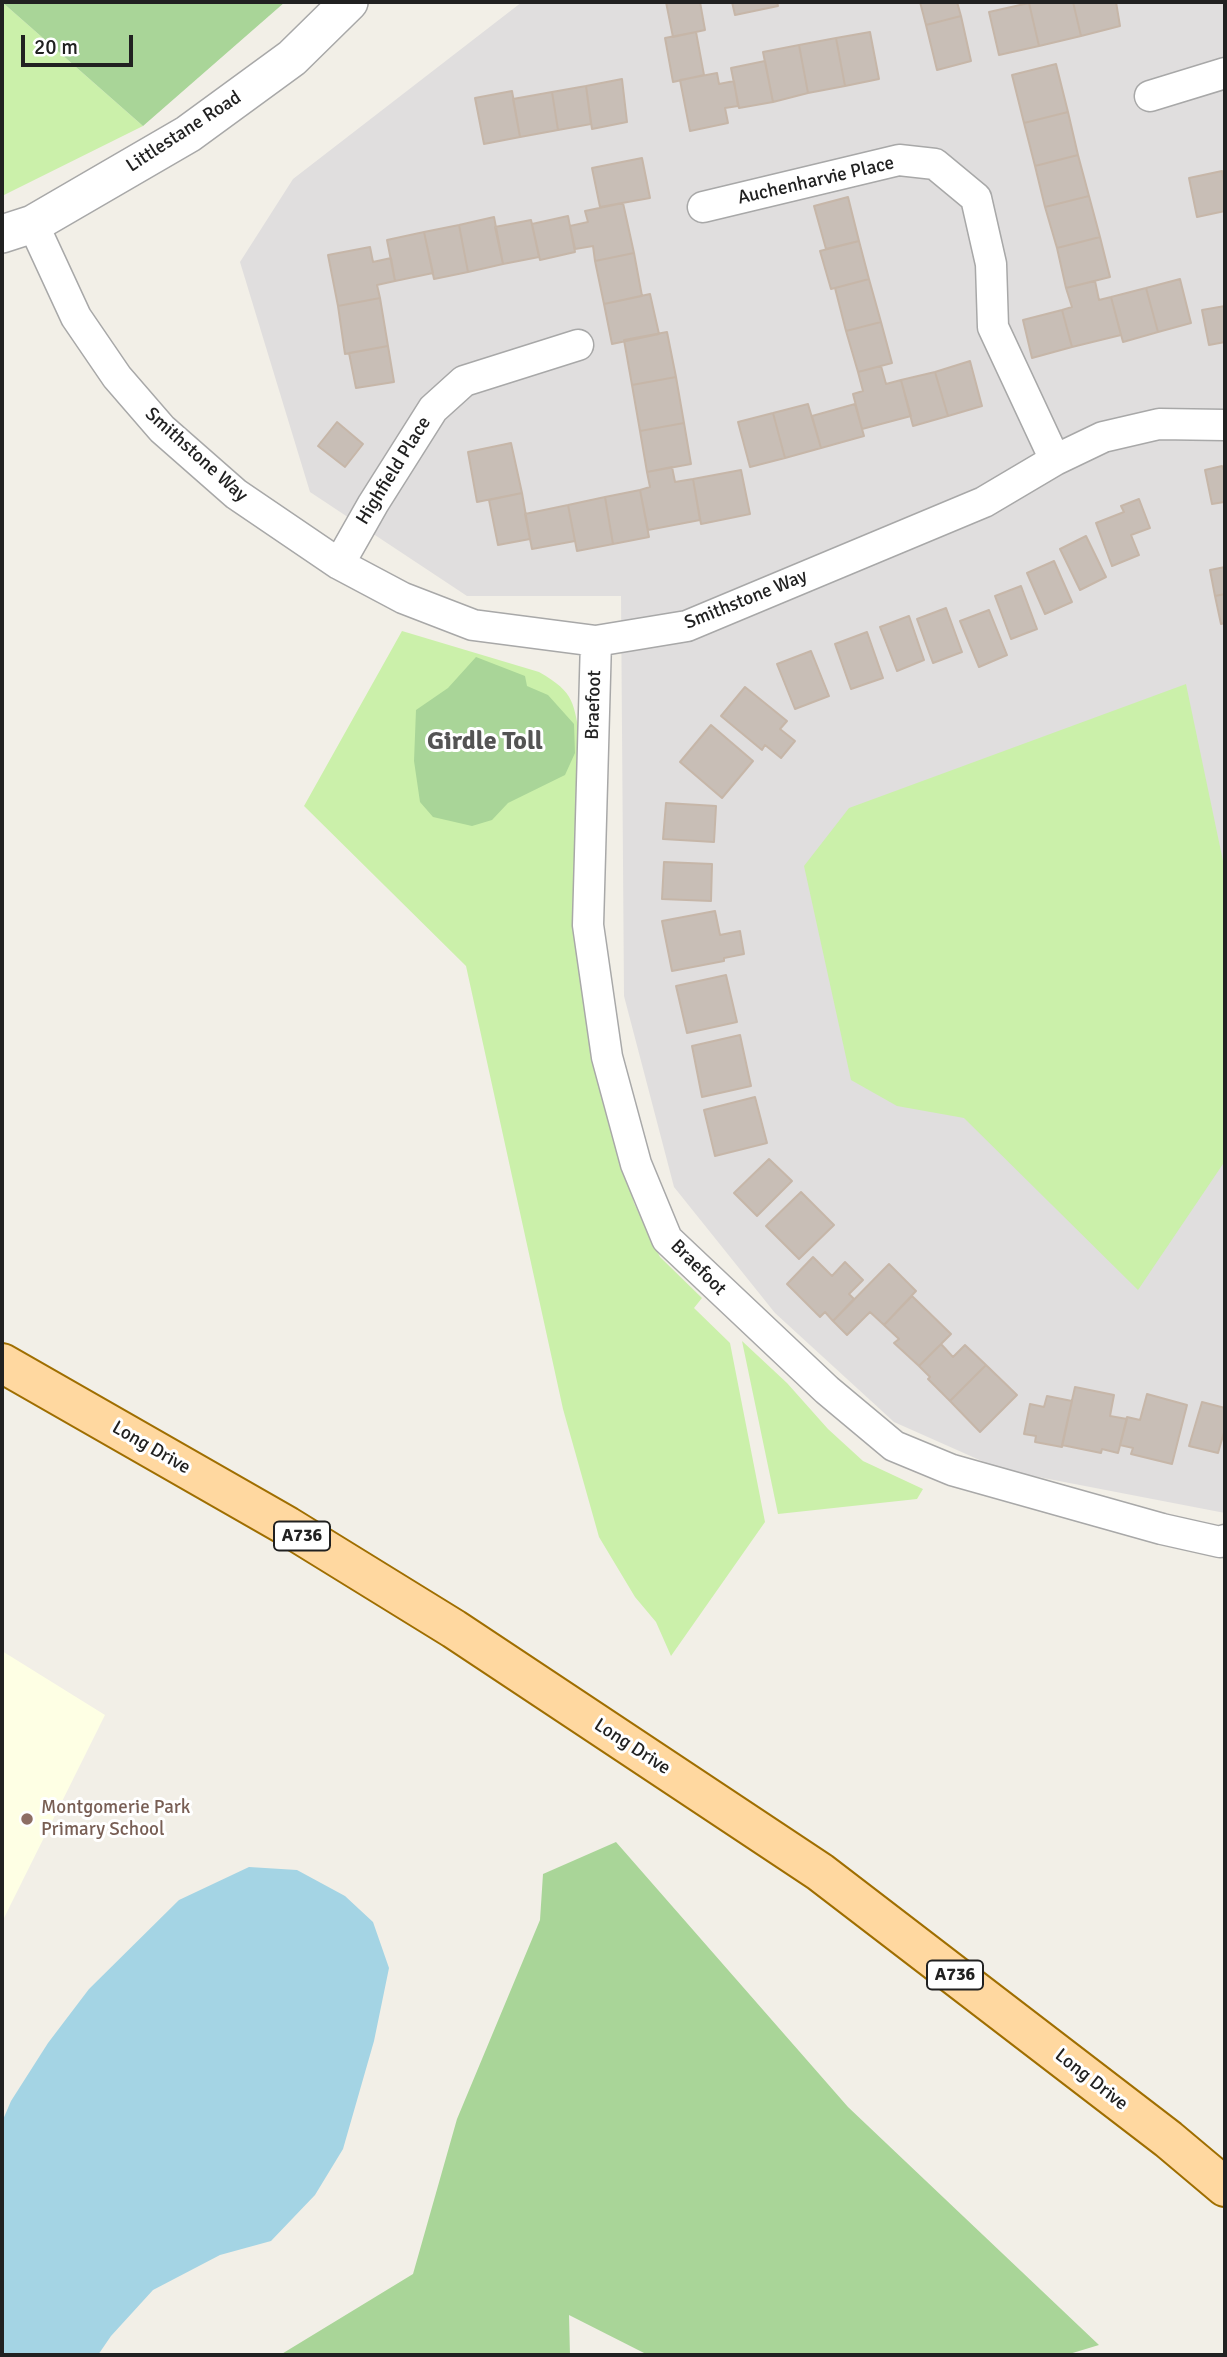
<!DOCTYPE html>
<style>
body{margin:0}
#map{position:relative;width:1227px;height:2357px;overflow:hidden;background:#f2efe7;font-family:Signika,sans-serif}
canvas{display:block}
.frame{position:absolute;inset:0;border:4px solid #212121;pointer-events:none}
.scale{position:absolute;left:21px;top:35px;width:112px;height:32px;box-sizing:border-box;border:4px solid #212121;border-top:0;padding-left:9px;font-size:21px;line-height:24px;white-space:nowrap;color:#212121;-webkit-text-stroke:5px #fff;paint-order:stroke}
</style>
<div id="map">
<canvas width="1227" height="2357"></canvas>
<div class="frame"></div>
<div class="scale">20 m</div>
</div>
<script>
const context = document.querySelector('canvas').getContext('2d');
context.lineJoin = 'round';
function fill(path, color) {
  context.fillStyle = color;
  context.fill(path, 'evenodd');
}
function trace(path, color, width, dash) {
  context.strokeStyle = color;
  context.lineWidth = width;
  context.lineCap = dash ? 'butt' : 'round';
  context.setLineDash(dash || []);
  context.stroke(path);
}
function drawText(font, color, halo, rows, align = 'center') {
  context.font = font + ' Signika,sans-serif';
  context.lineWidth = 6;
  context.setLineDash([]);
  context.textBaseline = 'middle';
  context.strokeStyle = halo;
  context.fillStyle = color;
  for (const [text, x, y, turn = 0] of rows) {
    context.save();
    context.translate(x, y);
    context.rotate((+turn || 0) * Math.PI / 180);
    context.textAlign = isNaN(turn) ? turn : align;
    if (halo) context.strokeText(text, 0, 0);
    context.fillText(text, 0, 0);
    context.restore();
  }
}
fill(new Path2D(`
 M 522,2 L 1225,2 L 1225,1513 L 1002,1470 L 894,1422 L 775,1313 L 674,1187 L 624,996 L 621,596 L 467,596 L 310,492 L 240,262 L 293,179 Z`), '#e0dede');
fill(new Path2D(`
 M 2,1651 L 105,1715 L 2,1922 Z`), '#feffe4');
fill(new Path2D(`
 M 2,2 L 143,126 L 2,196 Z
 M 402,631 L 539,672 C 576,693 573,703 581,742 L 613,1113 L 634,1203 L 660,1257 L 702,1298 L 694,1308 L 730,1343 L 765,1522 L 671,1656 L 656,1622 L 635,1597 L 599,1537 L 563,1409 L 466,966 L 304,806 Z
 M 1186,684 L 1223,861 L 1225,862 L 1225,1161 L 1138,1290 L 964,1118 L 897,1106 L 851,1080 L 804,866 L 849,808 Z
 M 742,1341 L 787,1383 L 828,1429 L 863,1461 L 923,1489 L 917,1499 L 778,1514 Z`), '#cbf0aa');
fill(new Path2D(`
 M 2,2 L 285,2 L 143,126 Z
 M 476,657 L 525,676 L 527,686 L 548,695 L 574,724 L 575,753 L 565,775 L 508,803 L 492,820 L 472,826 L 433,817 L 420,802 L 414,761 L 416,710 L 448,688 Z
 M 616,1842 L 848,2107 L 1099,2345 L 1066,2355 L 648,2355 L 569,2315 L 570,2355 L 280,2355 L 413,2274 L 457,2119 L 540,1920 L 543,1874 Z`), '#a9d598');
fill(new Path2D(`
 M 249,1867 L 297,1870 L 345,1896 L 373,1922 L 389,1968 L 374,2041 L 343,2149 L 315,2195 L 271,2241 L 220,2255 L 153,2290 L 111,2336 L 98,2355 L 2,2355 L 2,2122 L 11,2101 L 48,2043 L 89,1989 L 179,1900 Z`), '#a4d4e4');
const building = new Path2D(`
 M 666,2 L 700,2 L 705,30 L 673,37 Z
 M 732,2 L 777,2 L 778,6 L 735,15 Z
 M 920,2 L 957,2 L 961,16 L 926,25 Z
 M 1036,2 L 1073,2 L 1081,36 L 1039,46 L 1029,3 Z
 M 1073,2 L 1116,2 L 1120,26 L 1081,36 Z
 M 1029,3 L 1039,46 L 999,55 L 989,12 Z
 M 961,16 L 971,61 L 937,70 L 926,25 Z
 M 696,32 L 704,75 L 673,82 L 665,38 Z
 M 870,32 L 879,79 L 845,86 L 836,38 Z
 M 836,38 L 845,86 L 808,93 L 799,45 Z
 M 799,45 L 808,93 L 773,102 L 763,52 Z
 M 765,61 L 773,102 L 739,108 L 731,68 Z
 M 1056,64 L 1068,112 L 1024,123 L 1012,75 Z
 M 717,73 L 719,84 L 734,81 L 738,106 L 725,108 L 728,123 L 690,131 L 680,80 Z
 M 622,79 L 627,122 L 592,129 L 586,86 Z
 M 586,86 L 591,124 L 558,130 L 552,92 Z
 M 512,91 L 520,137 L 484,144 L 475,98 Z
 M 552,92 L 558,130 L 520,137 L 513,99 Z
 M 1068,112 L 1078,155 L 1035,166 L 1024,123 Z
 M 1078,155 L 1089,196 L 1045,207 L 1035,166 Z
 M 642,158 L 650,198 L 600,207 L 592,168 Z
 M 1222,171 L 1225,187 L 1225,211 L 1197,217 L 1189,178 Z
 M 1089,196 L 1100,237 L 1057,248 L 1045,207 Z
 M 848,197 L 859,241 L 826,249 L 814,206 Z
 M 623,203 L 634,253 L 595,261 L 593,246 L 575,249 L 570,226 L 588,222 L 585,211 Z
 M 568,216 L 575,252 L 540,260 L 532,224 Z
 M 494,217 L 503,264 L 468,272 L 459,225 Z
 M 531,220 L 539,257 L 503,264 L 495,227 Z
 M 459,225 L 468,272 L 434,279 L 424,232 Z
 M 424,232 L 433,273 L 395,281 L 387,240 Z
 M 1100,237 L 1110,277 L 1066,288 L 1057,248 Z
 M 859,241 L 869,279 L 831,289 L 820,251 Z
 M 370,247 L 373,262 L 391,258 L 395,281 L 377,285 L 380,298 L 338,306 L 328,255 Z
 M 634,253 L 642,296 L 604,304 L 595,261 Z
 M 869,279 L 881,322 L 846,331 L 835,288 Z
 M 1180,279 L 1191,323 L 1158,332 L 1146,288 Z
 M 1095,281 L 1099,300 L 1111,297 L 1121,335 L 1072,347 L 1062,310 L 1072,307 L 1066,288 Z
 M 1146,288 L 1158,332 L 1123,342 L 1111,297 Z
 M 650,294 L 659,334 L 612,344 L 604,304 Z
 M 380,298 L 388,346 L 345,354 L 338,306 Z
 M 1225,306 L 1225,342 L 1209,345 L 1202,310 Z
 M 1062,310 L 1072,347 L 1032,358 L 1023,320 Z
 M 881,322 L 892,363 L 858,372 L 846,331 Z
 M 667,332 L 676,377 L 632,385 L 624,340 Z
 M 388,346 L 394,382 L 356,388 L 349,353 Z
 M 970,361 L 982,406 L 948,416 L 935,372 Z
 M 881,366 L 886,384 L 901,380 L 911,416 L 862,429 L 853,394 L 863,391 L 858,372 Z
 M 935,372 L 948,416 L 913,426 L 901,380 Z
 M 676,377 L 684,423 L 640,431 L 632,385 Z
 M 808,404 L 821,448 L 785,458 L 773,413 Z
 M 855,404 L 864,436 L 821,448 L 812,416 Z
 M 773,413 L 785,458 L 750,467 L 738,422 Z
 M 337,422 L 363,444 L 345,467 L 318,446 Z
 M 684,423 L 691,464 L 647,472 L 640,431 Z
 M 511,443 L 522,493 L 477,502 L 468,452 Z
 M 1222,466 L 1223,469 L 1225,468 L 1225,510 L 1224,502 L 1212,504 L 1205,470 Z
 M 672,467 L 675,482 L 693,479 L 700,520 L 648,530 L 640,490 L 650,487 L 647,472 Z
 M 741,470 L 750,514 L 701,524 L 693,479 Z
 M 640,490 L 649,537 L 613,544 L 605,497 Z
 M 522,493 L 530,539 L 498,545 L 489,500 Z
 M 605,497 L 613,544 L 577,551 L 568,505 Z
 M 1139,499 L 1150,528 L 1131,535 L 1139,555 L 1112,566 L 1096,523 L 1124,512 L 1121,506 Z
 M 568,505 L 575,541 L 532,549 L 525,514 Z
 M 1086,536 L 1106,577 L 1080,590 L 1060,549 Z
 M 1054,561 L 1072,602 L 1045,614 L 1027,573 Z
 M 1225,567 L 1225,594 L 1215,596 L 1210,570 Z
 M 1021,586 L 1037,629 L 1011,639 L 995,596 Z
 M 1225,594 L 1225,623 L 1221,624 L 1215,596 Z
 M 946,608 L 962,652 L 933,663 L 917,619 Z
 M 989,610 L 1007,655 L 979,667 L 960,621 Z
 M 909,616 L 924,660 L 897,671 L 880,627 Z
 M 867,632 L 883,678 L 851,689 L 835,644 Z
 M 811,651 L 829,696 L 795,709 L 777,664 Z
 M 745,687 L 787,721 L 780,729 L 795,741 L 781,758 L 765,745 L 762,750 L 721,716 Z
 M 711,725 L 753,761 L 722,798 L 680,762 Z
 M 666,803 L 716,806 L 714,842 L 663,839 Z
 M 664,862 L 712,864 L 711,901 L 662,899 Z
 M 715,911 L 720,935 L 740,931 L 744,954 L 724,958 L 724,961 L 672,971 L 662,921 Z
 M 726,975 L 737,1022 L 687,1033 L 676,986 Z
 M 740,1035 L 751,1086 L 702,1097 L 692,1046 Z
 M 755,1097 L 767,1143 L 715,1156 L 704,1110 Z
 M 769,1159 L 792,1181 L 757,1216 L 734,1193 Z
 M 801,1192 L 834,1225 L 799,1259 L 766,1226 Z
 M 813,1257 L 832,1276 L 845,1262 L 863,1280 L 849,1294 L 854,1299 L 833,1321 L 825,1312 L 820,1317 L 787,1284 Z
 M 889,1264 L 916,1291 L 884,1325 L 870,1312 L 847,1335 L 833,1321 Z
 M 912,1296 L 951,1334 L 919,1366 L 894,1343 L 899,1339 L 884,1325 Z
 M 941,1344 L 953,1357 L 965,1345 L 986,1365 L 950,1401 L 928,1379 L 930,1377 L 919,1366 Z
 M 986,1365 L 1017,1395 L 980,1432 L 950,1401 Z
 M 1075,1387 L 1114,1395 L 1110,1416 L 1127,1419 L 1118,1453 L 1102,1449 L 1101,1453 L 1062,1445 Z
 M 1147,1394 L 1187,1405 L 1172,1464 L 1131,1454 L 1133,1448 L 1120,1445 L 1127,1417 L 1140,1420 Z
 M 1047,1396 L 1072,1401 L 1062,1447 L 1035,1442 L 1036,1436 L 1024,1434 L 1030,1404 L 1044,1407 Z
 M 1202,1402 L 1225,1408 L 1225,1429 L 1218,1453 L 1189,1446 Z`);
fill(building, '#c8beb6');
trace(building, '#c6b6a8', 2);
const minor = new Path2D(`
 M 1150,96 L 1225,73
 M 703,207 L 899,160 L 935,164 L 976,198 L 991,264 L 993,327 L 1055,460
 M 33,224 L 76,317 L 117,377 L 162,429 L 236,494 L 339,564 L 403,598 L 473,625 L 596,641 L 687,626 L 984,502 L 1055,460 L 1103,437 L 1159,424 L 1225,425
 M 339,564 L 373,504 L 433,409 L 464,381 L 578,345
 M 596,641 L 588,925 L 607,1057 L 636,1164 L 667,1239 L 827,1390 L 894,1446 L 952,1470 L 1162,1529 L 1220,1542 L 1225,1540`);
const tertiary = new Path2D(`
 M 2,234 L 33,224 L 188,134 L 292,58 L 349,2`);
const primary = new Path2D(`
 M 2,1363 L 287,1526 L 454,1629 L 820,1872 L 1168,2139 L 1225,2187`);
trace(minor, '#a8a8a8', 33);
trace(tertiary, '#a8a8a8', 40);
trace(primary, '#9f6e00', 42);
trace(minor, '#fff', 30);
trace(tertiary, '#fff', 37);
trace(primary, '#ffd8a0', 38);
for (const [x, y, r, color] of [
 [27,1819,7,"#8d6e63"]
]) {
  const dot = new Path2D();
  dot.arc(x, y, r, 0, 2 * Math.PI);
  context.fillStyle = color;
  context.fill(dot);
  trace(dot, '#fff', 2.5);
}
for (const [x, y, w] of [
 [302,1536,56],
 [955,1975,56]
]) {
  const box = new Path2D();
  box.roundRect(x - w / 2, y - 14.5, w, 29, 5);
  context.fillStyle = '#fff';
  context.fill(box);
  trace(box, '#212121', 2);
}
drawText('bold 18px', '#212121', null, [
 ["A736",302,1536],
 ["A736",955,1975]
]);
drawText('19px', '#212121', '#fff', [
 ["Littlestane Road",184,132,-33],
 ["Auchenharvie Place",816,181,-13],
 ["Smithstone Way",196,455,42],
 ["Highfield Place",394,471,-58],
 ["Smithstone Way",746,600,-22],
 ["Braefoot",594,705,-88],
 ["Braefoot",698,1268,45],
 ["Long Drive",151,1448,30],
 ["Long Drive",632,1747,33],
 ["Long Drive",1091,2080,38]
]);
drawText('19px', '#785e54', '#fff', [
 ["Montgomerie Park",41,1808],
 ["Primary School",41,1830]
], 'left');
drawText('bold 26px', '#545454', '#fff', [
 ["Girdle Toll",485,742]
]);
</script>
